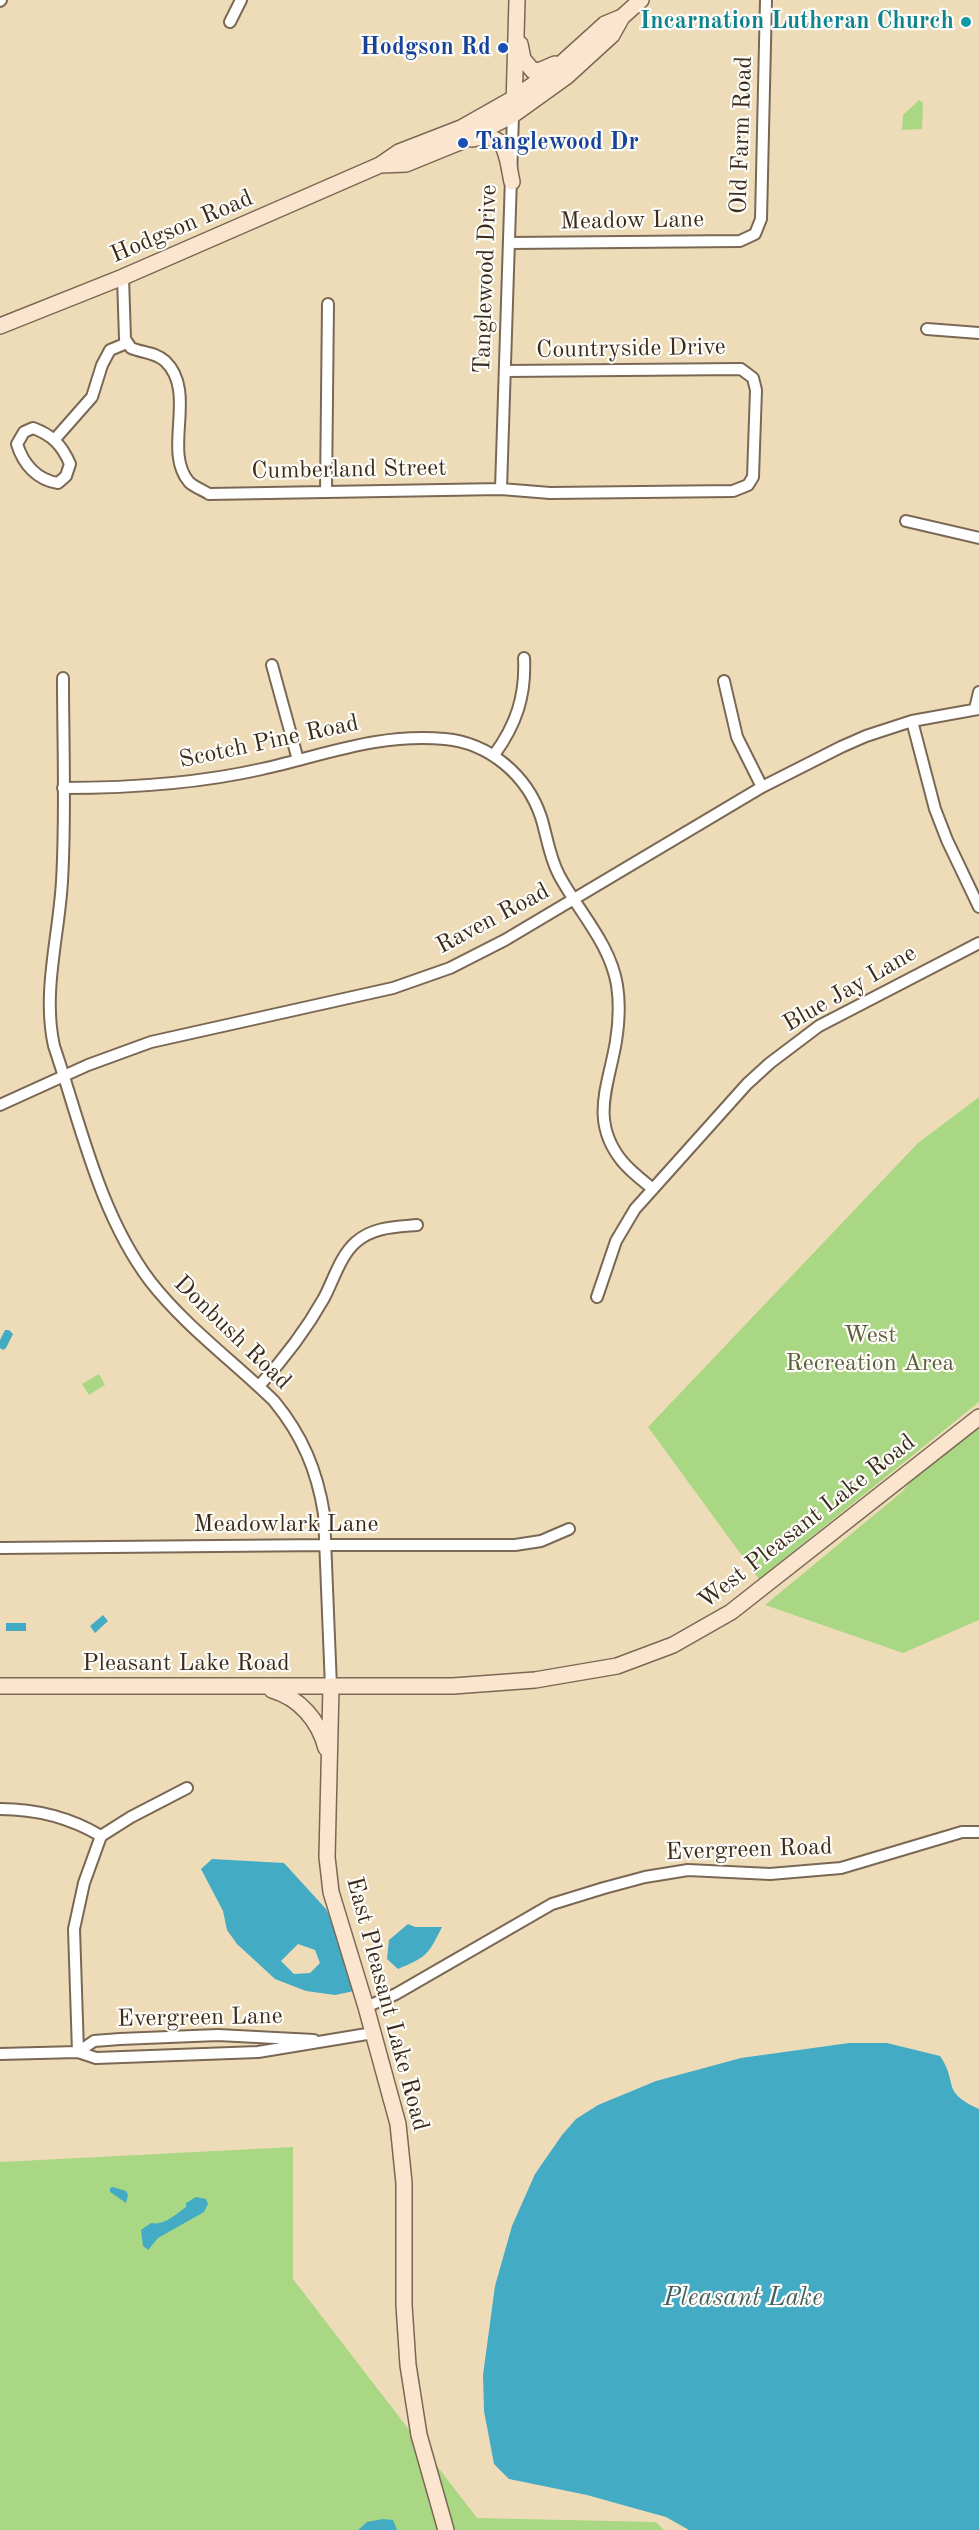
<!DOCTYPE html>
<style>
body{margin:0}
canvas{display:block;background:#eedcb9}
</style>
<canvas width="979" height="2530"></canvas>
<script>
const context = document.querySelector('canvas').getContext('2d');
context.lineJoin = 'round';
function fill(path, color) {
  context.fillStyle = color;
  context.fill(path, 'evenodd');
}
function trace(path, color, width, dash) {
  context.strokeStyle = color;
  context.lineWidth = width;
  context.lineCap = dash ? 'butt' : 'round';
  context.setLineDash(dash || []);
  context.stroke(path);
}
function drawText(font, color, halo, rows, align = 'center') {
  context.font = font + ' "Old Standard TT",serif';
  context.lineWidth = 4.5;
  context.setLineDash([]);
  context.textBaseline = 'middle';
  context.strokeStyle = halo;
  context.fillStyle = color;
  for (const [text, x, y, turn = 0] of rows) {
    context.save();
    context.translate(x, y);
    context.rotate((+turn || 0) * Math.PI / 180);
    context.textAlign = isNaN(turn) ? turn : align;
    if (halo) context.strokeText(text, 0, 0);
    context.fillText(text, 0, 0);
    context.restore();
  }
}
fill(new Path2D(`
 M 919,100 L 923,103 L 922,129 L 902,130 L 903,115 Z
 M 979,1097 L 979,1402 L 759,1579 L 648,1427 L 918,1143 Z
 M 99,1374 L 105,1385 L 89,1395 L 82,1384 Z
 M 979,1424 L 979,1620 L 903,1653 L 765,1605 L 902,1492 L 911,1481 Z
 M 293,2147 L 293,2279 L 477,2518 L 656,2522 L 664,2530 L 0,2530 L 0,2162 Z`), '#aad784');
fill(new Path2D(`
 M 5,1330 L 9,1330 L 13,1334 L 6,1348 L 3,1350 L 0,1348 L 0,1340 Z
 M 103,1615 L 108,1621 L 95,1633 L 90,1626 Z
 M 6,1623 L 26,1623 L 26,1631 L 6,1631 Z
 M 212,1859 L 284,1863 L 326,1909 L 338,1935 L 354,1991 L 335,1995 L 306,1991 L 275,1979 L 237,1944 L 227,1930 L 223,1911 L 201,1869 ZM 298,1944 L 315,1950 L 320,1963 L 310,1973 L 294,1974 L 281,1961 Z
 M 408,1924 L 415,1927 L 442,1927 C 428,1955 427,1957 398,1969 L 387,1959 L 389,1940 Z
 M 849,2043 L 887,2043 L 940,2056 C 959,2084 940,2091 979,2109 L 979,2530 L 689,2530 L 666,2517 L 637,2509 L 587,2495 L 509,2479 L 494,2464 L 484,2411 L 483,2375 L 495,2286 L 512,2226 L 535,2174 L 562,2135 L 576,2119 L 598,2105 L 656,2081 L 741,2058 Z
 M 113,2187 L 126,2191 L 128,2195 L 126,2203 L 110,2192 L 110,2188 Z
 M 196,2197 L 206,2199 L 208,2204 L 204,2212 L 158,2238 L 148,2250 L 143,2246 L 141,2230 L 151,2223 C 164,2226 176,2214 186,2207 L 186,2203 Z
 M 383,2519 L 393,2520 L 397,2530 L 358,2530 L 367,2522 Z`), '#44abc4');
const street = new Path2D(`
 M 0,1 L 1,0
 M 230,22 L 241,0
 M 509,243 L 740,241 L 755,234 L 761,219 L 766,0
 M 123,277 L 125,339 L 131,348 C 143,353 155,352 165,361 C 198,392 162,451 189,482 C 194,487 203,490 209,494 L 501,489 L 550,493 L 733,491 L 748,485 L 753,477 L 756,390 L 753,378 L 741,369 L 505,371
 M 927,329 L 979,333
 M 33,428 C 52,435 62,445 70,464 L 66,476 L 58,483 C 37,480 23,464 17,444 L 24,432 Z
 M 55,439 L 92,397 L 102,365 L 110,350 L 127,343
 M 501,489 L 513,115
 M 326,492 L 328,304
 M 906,521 L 979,538
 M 272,665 L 298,760
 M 63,678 C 63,746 66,814 62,881 C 59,936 42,992 54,1046 C 81,1125 99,1213 150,1281 C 185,1326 233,1361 274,1401 C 302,1435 317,1470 324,1514 L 331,1687
 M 724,681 L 737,737 L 762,787
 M 975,709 L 979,692
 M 912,721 L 935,809 L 947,840 L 979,907
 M 494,755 C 516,725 526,696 524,658
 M 63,788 C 130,788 196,784 262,769 C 325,755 378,733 445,739 C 489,743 527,775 541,817 C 547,836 549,856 559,875 C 578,911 610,943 617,985 C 620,1004 619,1022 616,1041 C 609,1085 589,1120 622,1161 C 631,1172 642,1180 653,1189
 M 0,1105 L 88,1065 L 151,1042 L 393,988 L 450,968 L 505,940 L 762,787 L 841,747 L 866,736 L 912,721 L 979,709
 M 597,1297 L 616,1241 L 635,1209 L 747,1084 L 770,1063 L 819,1026 L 979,943
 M 259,1386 C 284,1359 306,1330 324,1298 C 334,1279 340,1256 356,1242 C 373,1227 395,1227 417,1225
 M 0,1548 L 326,1545 L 515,1545 L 541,1541 L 569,1529
 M 0,1809 C 37,1809 69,1817 101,1836
 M 101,1836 L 131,1817 L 187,1788
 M 366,2007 L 396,1994 L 552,1904 L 604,1888 L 645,1877 L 688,1870 L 770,1874 L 841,1868 L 962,1832 L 979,1832
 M 78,2052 L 94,2041 L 120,2039 L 218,2035 L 314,2040
 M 78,2052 L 74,1929 L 84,1883 L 101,1836
 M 0,2054 L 78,2052 L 96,2058 L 258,2052 L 373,2033`);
const secondary = new Path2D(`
 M 520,44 L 523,59 L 533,71 L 541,70 L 555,64
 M 514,106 L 517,0
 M 472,139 C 508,131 506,154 512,182
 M 380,165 L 406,164 L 460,142 L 513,115 L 566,77 L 612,35 L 622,17 L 641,0
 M 0,326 L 123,277 L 380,165 L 399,152 L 461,128 L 514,98 L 553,71 L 605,24 L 622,17
 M 0,1686 L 453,1686 L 535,1680 L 617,1666 L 673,1645 L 731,1612 L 979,1417
 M 331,1687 L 327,1857 L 331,1892 L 366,2007 L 398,2124 L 404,2183 L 404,2305 L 408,2365 L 419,2435 L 446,2530
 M 272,1690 C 300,1698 319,1721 326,1748`);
trace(street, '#7a6854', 14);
trace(secondary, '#7a6854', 18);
trace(street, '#fff', 10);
trace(secondary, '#fbe5cf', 15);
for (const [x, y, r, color] of [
 [966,22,6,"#0f9aa8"],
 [503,48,6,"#1a4fb4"],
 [463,143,6,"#1a4fb4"]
]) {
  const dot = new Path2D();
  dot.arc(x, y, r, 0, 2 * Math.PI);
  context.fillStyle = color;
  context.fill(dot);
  trace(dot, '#fdfcf7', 2);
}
drawText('bold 24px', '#0d838f', '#fdfcf7', [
 ["Incarnation Lutheran Church",954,22]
], 'right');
drawText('bold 24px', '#164399', '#fdfcf7', [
 ["Hodgson Rd",491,48],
 ["Tanglewood Dr",475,143,"left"]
], 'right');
drawText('24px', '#3b2a1e', '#fdfcf7', [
 ["Old Farm Road",742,135,-88],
 ["Meadow Lane",632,221,-1],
 ["Hodgson Road",182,227,-23],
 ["Tanglewood Drive",486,279,-88],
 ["Countryside Drive",631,349,-1],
 ["Cumberland Street",349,470,-1],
 ["Scotch Pine Road",269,742,-12],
 ["Raven Road",493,919,-28],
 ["Blue Jay Lane",850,989,-30],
 ["Donbush Road",232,1333,44],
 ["West Pleasant Lake Road",807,1522,-38],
 ["Meadowlark Lane",286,1525],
 ["Pleasant Lake Road",186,1664],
 ["Evergreen Road",749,1850,-2],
 ["East Pleasant Lake Road",387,2004,75],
 ["Evergreen Lane",200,2018,-1]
]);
drawText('24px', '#5c5e3d', '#fdfcf7', [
 ["West",870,1336],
 ["Recreation Area",870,1364]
]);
drawText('italic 26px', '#3f5e60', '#fdfcf7', [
 ["Pleasant Lake",743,2298]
]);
</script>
